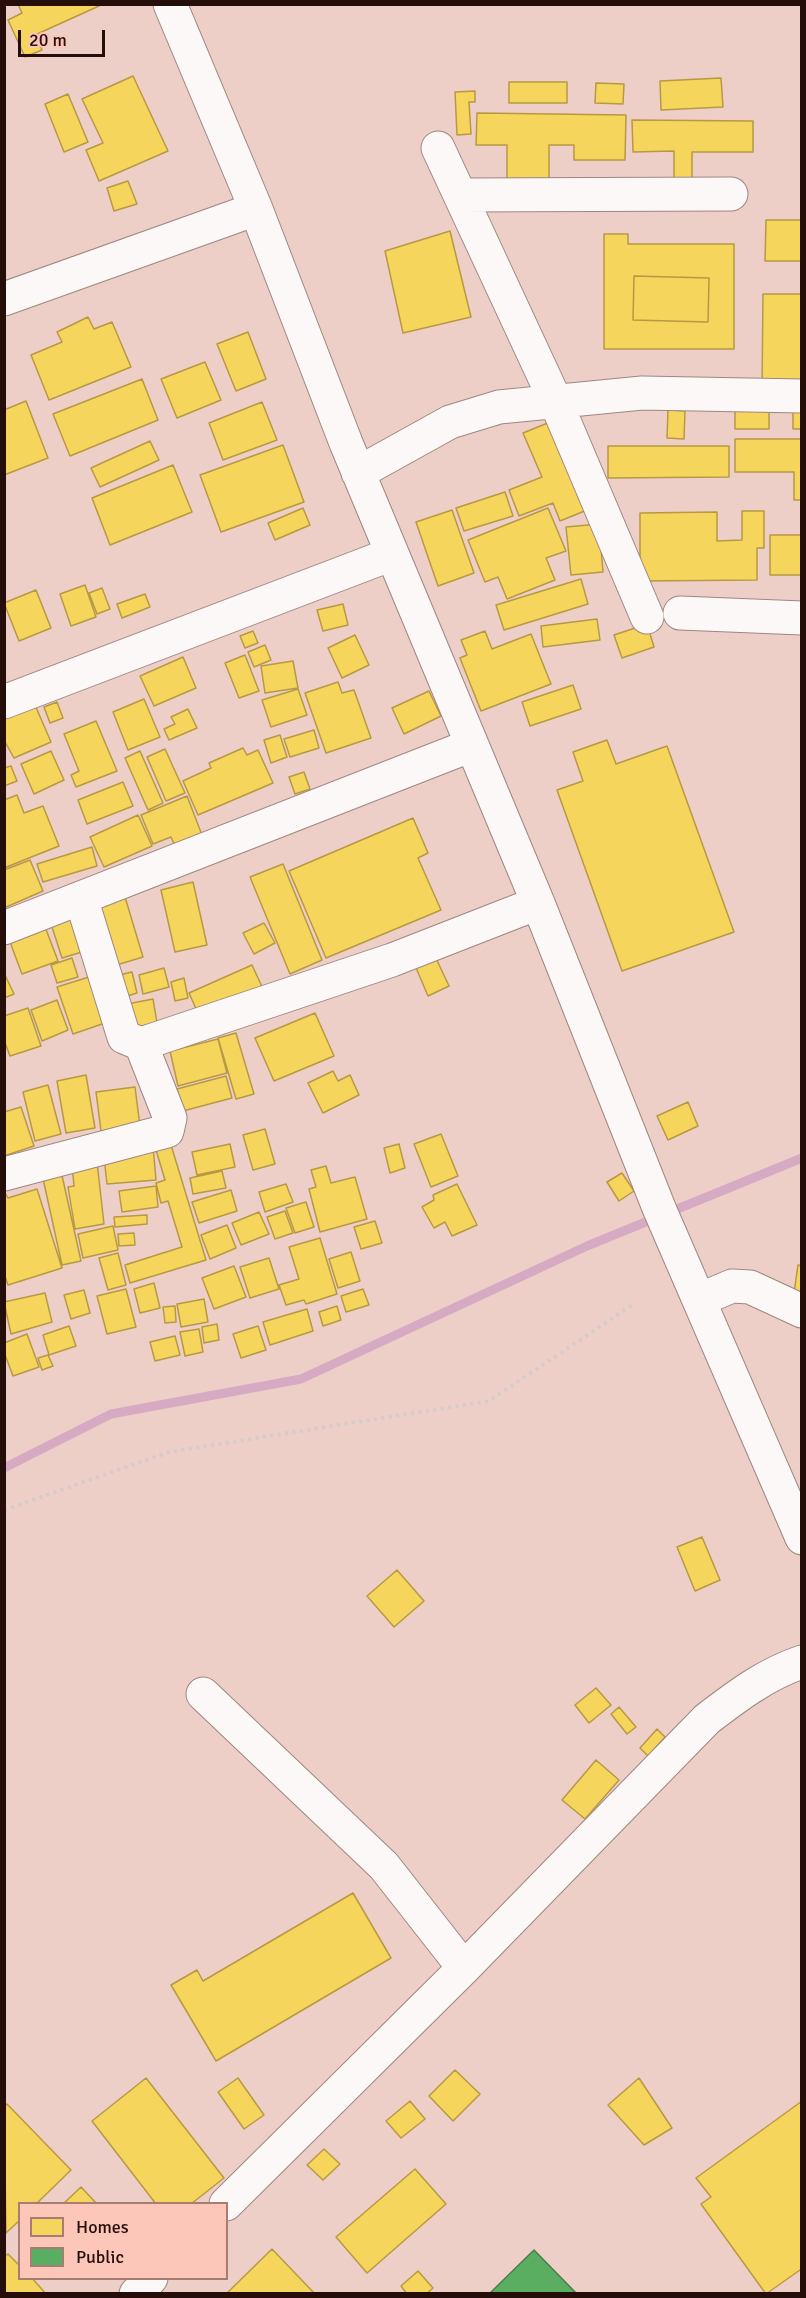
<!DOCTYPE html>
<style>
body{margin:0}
#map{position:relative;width:806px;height:2298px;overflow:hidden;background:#edcfc8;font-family:Signika,sans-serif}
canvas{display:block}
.frame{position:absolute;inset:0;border:6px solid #250e09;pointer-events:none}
.legend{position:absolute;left:18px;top:2202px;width:210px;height:78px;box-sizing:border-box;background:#fcc6b9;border:2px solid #a67c73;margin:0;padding:8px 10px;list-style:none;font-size:18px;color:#250e09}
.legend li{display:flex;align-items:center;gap:12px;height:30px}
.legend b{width:30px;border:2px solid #a67c73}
.scale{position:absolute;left:18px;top:30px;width:87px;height:27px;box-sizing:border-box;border:3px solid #250e09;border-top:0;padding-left:8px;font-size:18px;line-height:21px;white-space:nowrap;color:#250e09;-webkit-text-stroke:4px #fcc6b9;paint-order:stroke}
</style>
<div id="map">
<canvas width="806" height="2298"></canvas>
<div class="frame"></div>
<ul class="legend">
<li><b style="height:16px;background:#f6d55c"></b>Homes</li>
<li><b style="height:16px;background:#5aae61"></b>Public</li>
</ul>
<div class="scale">20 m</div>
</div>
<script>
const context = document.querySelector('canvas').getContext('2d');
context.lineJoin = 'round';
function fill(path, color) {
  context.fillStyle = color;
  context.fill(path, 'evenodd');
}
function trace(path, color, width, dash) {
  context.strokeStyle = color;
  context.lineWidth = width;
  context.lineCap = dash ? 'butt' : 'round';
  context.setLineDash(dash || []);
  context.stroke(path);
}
const homes = new Path2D(`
 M 18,4 L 98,4 L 99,6 L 35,35 L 42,50 L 25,57 L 8,20 L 22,13 Z
 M 133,76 L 168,151 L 99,181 L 86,150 L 103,143 L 82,99 Z
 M 721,78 L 723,107 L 661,110 L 660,81 Z
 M 509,82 L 567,82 L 567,103 L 509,103 Z
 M 596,83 L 624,84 L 623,104 L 595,103 Z
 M 475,91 L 475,102 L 469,102 L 471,134 L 457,135 L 455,92 Z
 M 68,94 L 88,142 L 64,152 L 45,104 Z
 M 477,113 L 626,115 L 625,160 L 574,160 L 574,145 L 549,145 L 549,181 L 507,181 L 507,145 L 476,145 Z
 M 632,120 L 753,121 L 753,152 L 692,152 L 692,185 L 674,185 L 674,151 L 633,152 Z
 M 128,181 L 137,204 L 114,211 L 107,188 Z
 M 766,220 L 802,220 L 802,261 L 765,261 Z
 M 450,231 L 471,317 L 403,333 L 385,251 Z
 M 604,234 L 628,234 L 628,244 L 734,244 L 734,349 L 604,349 ZM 634,276 L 709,278 L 708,322 L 633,320 Z
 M 634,276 L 709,278 L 708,322 L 633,320 Z
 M 763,294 L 802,294 L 802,385 L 762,385 Z
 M 88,317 L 94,329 L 112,322 L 131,367 L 49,400 L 31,355 L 62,342 L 57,332 Z
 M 248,332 L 266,379 L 236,391 L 217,344 Z
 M 205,362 L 221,400 L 177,418 L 161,379 Z
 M 142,379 L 158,420 L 70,456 L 53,414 Z
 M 26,401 L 48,458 L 4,475 L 4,410 Z
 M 262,402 L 277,440 L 223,460 L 209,423 Z
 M 769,405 L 769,429 L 735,429 L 735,406 Z
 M 793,408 L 802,408 L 802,429 L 793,429 Z
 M 668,410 L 685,411 L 684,439 L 667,438 Z
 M 555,420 L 592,508 L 560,521 L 553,503 L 519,516 L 509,490 L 542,477 L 523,433 Z
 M 735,439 L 802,439 L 802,500 L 794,500 L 794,472 L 735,472 Z
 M 150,441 L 159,460 L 100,487 L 91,468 Z
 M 283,445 L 304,502 L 221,532 L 200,475 Z
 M 608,446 L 729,446 L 729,477 L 608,478 Z
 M 173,465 L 192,512 L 110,545 L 92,498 Z
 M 505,492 L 513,516 L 464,531 L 456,508 Z
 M 303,508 L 310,525 L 275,540 L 268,523 Z
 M 548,508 L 566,551 L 546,558 L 555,580 L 507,599 L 498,577 L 485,582 L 468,540 Z
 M 452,510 L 474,573 L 438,586 L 416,522 Z
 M 742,511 L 764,511 L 764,548 L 757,548 L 757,580 L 640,581 L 640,513 L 717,512 L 717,541 L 742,540 Z
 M 599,524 L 603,572 L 571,575 L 566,527 Z
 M 770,535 L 802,535 L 802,575 L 770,575 Z
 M 581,579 L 588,604 L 504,630 L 496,605 Z
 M 85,585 L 96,617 L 71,626 L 60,594 Z
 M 102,588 L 110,609 L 97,614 L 89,593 Z
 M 36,590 L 51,628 L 19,641 L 4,603 Z
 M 145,594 L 150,607 L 122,618 L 117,604 Z
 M 343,604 L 348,625 L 323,631 L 317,610 Z
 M 597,619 L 600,640 L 543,647 L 541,626 Z
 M 647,624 L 654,647 L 622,658 L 614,635 Z
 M 253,631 L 258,643 L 245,648 L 240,636 Z
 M 485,631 L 492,649 L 531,634 L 551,684 L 481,711 L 460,658 L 467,655 L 461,640 Z
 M 355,635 L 369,665 L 342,678 L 328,648 Z
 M 265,645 L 271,660 L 254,667 L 248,652 Z
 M 245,655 L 259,691 L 239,698 L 225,663 Z
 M 183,657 L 196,688 L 154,706 L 140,676 Z
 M 293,661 L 298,688 L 265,693 L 261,666 Z
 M 338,682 L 342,693 L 354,690 L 371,738 L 326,753 L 305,693 Z
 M 573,685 L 581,709 L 530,726 L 522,702 Z
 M 298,689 L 307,715 L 271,727 L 262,700 Z
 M 429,691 L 441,716 L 404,734 L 392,708 Z
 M 144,699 L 160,737 L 128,750 L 113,712 Z
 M 57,702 L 63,718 L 50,723 L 44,707 Z
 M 35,705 L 51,742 L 14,758 L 4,740 L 4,718 Z
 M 188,709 L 197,728 L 169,740 L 164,729 L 175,724 L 171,717 Z
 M 96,721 L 117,771 L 76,787 L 71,775 L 79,771 L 64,734 Z
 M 314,730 L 319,748 L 290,757 L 284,739 Z
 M 280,735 L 287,757 L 271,763 L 264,740 Z
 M 607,740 L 616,764 L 667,746 L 734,932 L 622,971 L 557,790 L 583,781 L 573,752 Z
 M 243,748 L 247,755 L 258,750 L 273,783 L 198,815 L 183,781 L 211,768 L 209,763 Z
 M 165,749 L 185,793 L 166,801 L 147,757 Z
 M 51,751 L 64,780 L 34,794 L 21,764 Z
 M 140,751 L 163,803 L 148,810 L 125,758 Z
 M 11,766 L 17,781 L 4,786 L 4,768 Z
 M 304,772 L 310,789 L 295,794 L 289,777 Z
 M 123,782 L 133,806 L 87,824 L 78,800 Z
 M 17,795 L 24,813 L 43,806 L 59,846 L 4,868 L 4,800 Z
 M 187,796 L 202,835 L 175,846 L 171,837 L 153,844 L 141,815 Z
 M 138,815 L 152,846 L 104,867 L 90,837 Z
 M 413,818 L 428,853 L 418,858 L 441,910 L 326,958 L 289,871 Z
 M 92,847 L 97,866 L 43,882 L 37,864 Z
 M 30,860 L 43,891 L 4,908 L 4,870 Z
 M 283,864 L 322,960 L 290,974 L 250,877 Z
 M 193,882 L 207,945 L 175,952 L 161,890 Z
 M 125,897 L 143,957 L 110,967 L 92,907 Z
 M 71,917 L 92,949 L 62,958 L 51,924 Z
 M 264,923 L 275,943 L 254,954 L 243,933 Z
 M 44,924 L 58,961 L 22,974 L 10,942 L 37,933 L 35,927 Z
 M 434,954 L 449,986 L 428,996 L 414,963 Z
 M 72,958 L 78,977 L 57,983 L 51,965 Z
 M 252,965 L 264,991 L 201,1020 L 189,993 Z
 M 164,968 L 169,987 L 143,994 L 139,975 Z
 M 132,972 L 137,993 L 121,998 L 115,976 Z
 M 5,975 L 14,994 L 4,998 L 4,976 Z
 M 89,977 L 105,1023 L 73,1034 L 57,987 Z
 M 184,978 L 188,998 L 175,1001 L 171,982 Z
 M 153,999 L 157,1023 L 126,1029 L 122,1005 Z
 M 57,1000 L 68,1030 L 42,1041 L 31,1010 Z
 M 28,1008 L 41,1046 L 10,1056 L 4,1040 L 4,1016 Z
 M 315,1013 L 334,1056 L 274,1081 L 255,1038 Z
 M 236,1033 L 254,1094 L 236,1099 L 218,1038 Z
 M 218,1039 L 227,1073 L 178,1086 L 170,1051 Z
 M 333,1071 L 338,1081 L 350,1075 L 359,1095 L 323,1113 L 308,1083 Z
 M 86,1075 L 95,1128 L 66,1133 L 57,1081 Z
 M 226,1076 L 232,1098 L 183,1111 L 177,1089 Z
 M 48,1085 L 61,1134 L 35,1141 L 23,1092 Z
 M 135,1087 L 140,1126 L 101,1131 L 96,1092 Z
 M 688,1102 L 698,1126 L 668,1140 L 657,1116 Z
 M 21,1107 L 34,1146 L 4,1156 L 4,1112 Z
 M 265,1129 L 275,1164 L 253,1170 L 243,1135 Z
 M 441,1134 L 458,1176 L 431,1187 L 414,1144 Z
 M 230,1144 L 235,1167 L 197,1175 L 192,1152 Z
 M 399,1144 L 405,1168 L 390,1173 L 384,1148 Z
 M 171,1145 L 206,1260 L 130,1283 L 125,1265 L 182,1247 L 168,1201 L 161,1203 L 156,1183 L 165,1180 L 156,1150 Z
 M 153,1146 L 156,1180 L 107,1184 L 104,1157 Z
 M 97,1162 L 104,1224 L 75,1229 L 68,1187 L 74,1186 L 72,1165 Z
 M 326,1166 L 331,1183 L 355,1177 L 367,1219 L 320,1232 L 309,1189 L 316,1187 L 311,1170 Z
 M 61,1171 L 81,1261 L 62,1265 L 42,1174 Z
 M 222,1171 L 226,1188 L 193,1194 L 190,1178 Z
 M 622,1173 L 634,1191 L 619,1201 L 607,1182 Z
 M 286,1184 L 293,1202 L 265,1212 L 259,1192 Z
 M 457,1184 L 477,1225 L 452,1236 L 445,1222 L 434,1228 L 422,1207 L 434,1200 L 433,1195 Z
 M 156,1186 L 158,1207 L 122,1212 L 119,1191 Z
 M 37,1189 L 62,1268 L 8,1285 L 4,1273 L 4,1191 L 8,1198 Z
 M 231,1190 L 237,1211 L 199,1223 L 192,1202 Z
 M 306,1202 L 314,1227 L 295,1233 L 286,1208 Z
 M 285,1211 L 293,1233 L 275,1239 L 267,1217 Z
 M 259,1212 L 269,1234 L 241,1245 L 232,1223 Z
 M 147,1215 L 147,1224 L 115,1227 L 114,1217 Z
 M 375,1221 L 382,1243 L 361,1249 L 354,1227 Z
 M 227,1225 L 236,1248 L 210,1259 L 201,1235 Z
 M 113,1226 L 118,1250 L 83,1258 L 78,1234 Z
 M 134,1233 L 135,1245 L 119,1246 L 118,1234 Z
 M 320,1238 L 337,1294 L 306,1304 L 304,1300 L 286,1305 L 279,1285 L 299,1279 L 289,1247 Z
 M 351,1252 L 360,1281 L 338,1288 L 329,1259 Z
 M 118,1253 L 126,1285 L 108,1290 L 99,1258 Z
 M 269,1258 L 279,1289 L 250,1298 L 240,1267 Z
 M 798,1265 L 802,1266 L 802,1294 L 794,1293 Z
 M 234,1266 L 246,1297 L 214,1309 L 202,1278 Z
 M 154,1283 L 160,1308 L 140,1313 L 134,1289 Z
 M 126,1289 L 136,1327 L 107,1334 L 97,1296 Z
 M 363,1289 L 369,1305 L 346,1312 L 341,1296 Z
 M 84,1290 L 90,1313 L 71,1319 L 64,1295 Z
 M 45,1293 L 52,1322 L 11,1334 L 4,1302 Z
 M 204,1299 L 208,1322 L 181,1327 L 177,1304 Z
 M 175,1306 L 176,1322 L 165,1323 L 163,1307 Z
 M 337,1306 L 341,1320 L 323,1326 L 319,1312 Z
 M 307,1309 L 313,1331 L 270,1345 L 263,1322 Z
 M 217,1324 L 219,1340 L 204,1343 L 202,1327 Z
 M 69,1326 L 76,1346 L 49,1355 L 43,1335 Z
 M 258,1326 L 266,1350 L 241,1358 L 233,1334 Z
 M 199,1329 L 203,1352 L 185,1356 L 180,1332 Z
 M 27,1334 L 39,1367 L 13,1376 L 4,1352 L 4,1343 Z
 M 175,1336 L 180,1355 L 155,1361 L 150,1342 Z
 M 48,1355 L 53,1366 L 42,1370 L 38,1358 Z
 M 702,1537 L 720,1580 L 695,1591 L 677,1547 Z
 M 397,1570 L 424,1601 L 394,1627 L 367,1596 Z
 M 596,1688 L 611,1705 L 589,1723 L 575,1705 Z
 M 619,1707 L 636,1727 L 627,1734 L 611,1714 Z
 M 657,1729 L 665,1737 L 648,1756 L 640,1748 Z
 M 596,1760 L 619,1780 L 585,1819 L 562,1800 Z
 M 353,1893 L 391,1958 L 216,2061 L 171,1985 L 197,1970 L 203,1981 Z
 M 455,2070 L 480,2094 L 453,2121 L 429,2096 Z
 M 146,2078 L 224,2178 L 191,2204 L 156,2204 L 92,2121 Z
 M 238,2078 L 264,2115 L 244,2129 L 218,2092 Z
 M 639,2078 L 672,2128 L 644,2145 L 608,2105 Z
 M 410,2101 L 425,2119 L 401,2138 L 386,2121 Z
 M 802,2101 L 802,2272 L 800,2270 L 766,2294 L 701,2204 L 711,2197 L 696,2178 Z
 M 7,2104 L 71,2170 L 36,2204 L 20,2204 L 20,2220 L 6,2233 L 4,2107 Z
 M 324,2149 L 340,2164 L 323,2180 L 307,2165 Z
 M 415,2169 L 446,2204 L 367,2273 L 336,2237 Z
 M 81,2187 L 97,2204 L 63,2204 Z
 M 272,2249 L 315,2294 L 226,2294 Z
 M 8,2254 L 20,2266 L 20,2278 L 32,2278 L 46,2294 L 4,2294 L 4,2257 Z
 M 418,2271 L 433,2288 L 426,2294 L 407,2294 L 401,2286 Z`);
fill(homes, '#f6d55c');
trace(homes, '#b79943', 1.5);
const public = new Path2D(`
 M 534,2250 L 577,2294 L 489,2294 Z`);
fill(public, '#5aae61');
trace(public, '#4a7e47', 1.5);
trace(new Path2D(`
 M 4,1468 L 111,1414 L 301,1379 L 587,1246 L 802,1158`), '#d7aac4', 9);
const minor = new Path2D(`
 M 170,4 L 256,209 L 346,443 L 538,903 L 659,1208 L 802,1538
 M 438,148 L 555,400 L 647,617
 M 461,195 L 731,194
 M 4,299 L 256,209
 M 358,473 L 450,422 L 499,407 L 642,393 L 802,396
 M 680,613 L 802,618
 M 4,702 L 392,554
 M 81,898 L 124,1037 L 141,1044 L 392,960 L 538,903
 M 4,928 L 472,745
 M 4,1174 L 167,1131 L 170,1118 L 141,1044
 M 699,1300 L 732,1286 L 750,1287 L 802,1311
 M 203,1694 L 384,1866 L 464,1968
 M 226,2204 L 464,1968 L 707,1719 C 737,1696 766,1674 802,1662
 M 136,2294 L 151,2278`);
trace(minor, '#9e8680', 35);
trace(new Path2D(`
 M 4,1510 L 169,1452 L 489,1401 L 635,1303`), '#d4ccca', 4, [3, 4.5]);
trace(minor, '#fcf8f7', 33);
</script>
